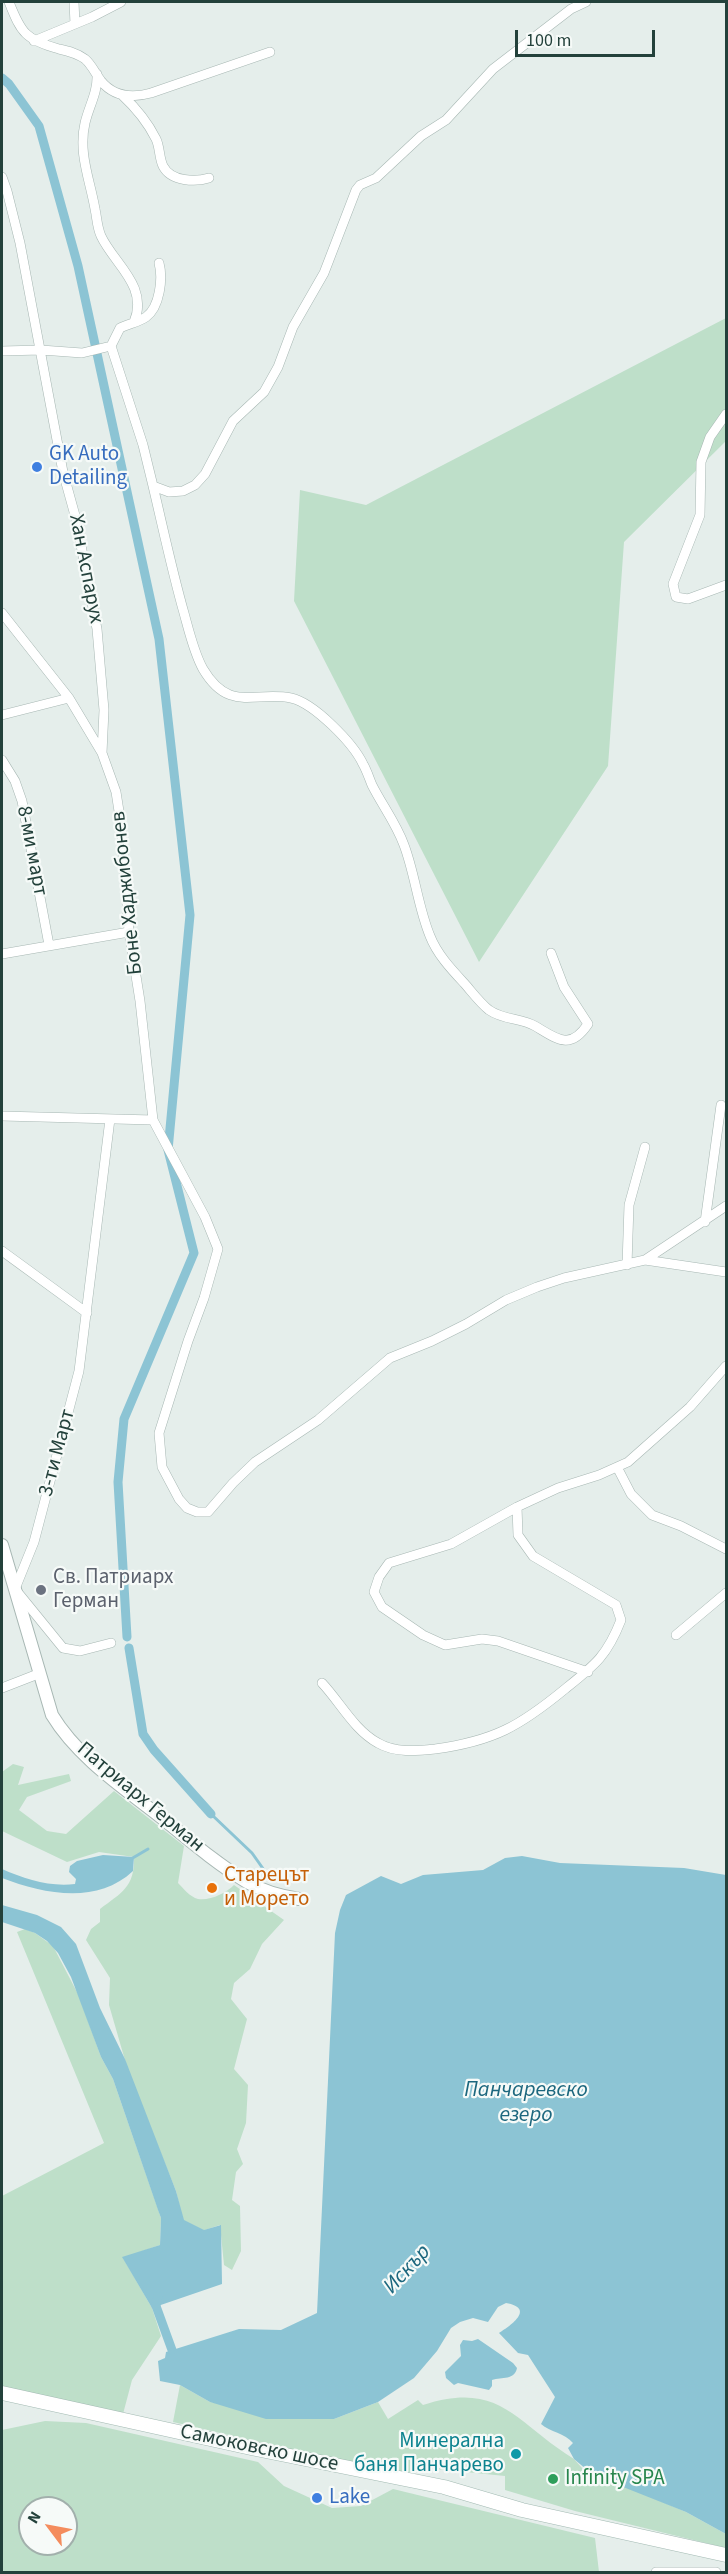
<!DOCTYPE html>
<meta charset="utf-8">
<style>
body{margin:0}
#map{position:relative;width:728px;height:2574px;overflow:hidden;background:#e5eeeb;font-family:"Source Sans 3",sans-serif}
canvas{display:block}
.frame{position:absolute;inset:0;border:3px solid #23413b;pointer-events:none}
.north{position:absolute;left:18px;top:2496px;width:60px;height:60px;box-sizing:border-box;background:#f6faf8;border:2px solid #a2b0ac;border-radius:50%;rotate:302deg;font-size:16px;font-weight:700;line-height:24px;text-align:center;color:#23413b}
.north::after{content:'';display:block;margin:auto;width:21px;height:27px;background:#f48c5d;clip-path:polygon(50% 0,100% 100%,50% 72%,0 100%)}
.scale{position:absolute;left:515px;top:30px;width:140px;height:27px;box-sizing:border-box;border:3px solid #23413b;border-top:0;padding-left:8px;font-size:18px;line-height:21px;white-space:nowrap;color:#23413b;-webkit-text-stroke:4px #f6faf8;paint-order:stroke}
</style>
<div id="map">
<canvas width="728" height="2574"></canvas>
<div class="frame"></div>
<div class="north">N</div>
<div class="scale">100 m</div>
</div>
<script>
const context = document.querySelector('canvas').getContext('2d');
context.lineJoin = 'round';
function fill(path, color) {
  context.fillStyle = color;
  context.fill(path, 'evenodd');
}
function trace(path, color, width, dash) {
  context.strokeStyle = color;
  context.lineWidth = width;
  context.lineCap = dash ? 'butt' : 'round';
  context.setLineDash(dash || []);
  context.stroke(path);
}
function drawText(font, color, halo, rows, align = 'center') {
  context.font = font + ' "Source Sans 3",sans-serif';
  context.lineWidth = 4.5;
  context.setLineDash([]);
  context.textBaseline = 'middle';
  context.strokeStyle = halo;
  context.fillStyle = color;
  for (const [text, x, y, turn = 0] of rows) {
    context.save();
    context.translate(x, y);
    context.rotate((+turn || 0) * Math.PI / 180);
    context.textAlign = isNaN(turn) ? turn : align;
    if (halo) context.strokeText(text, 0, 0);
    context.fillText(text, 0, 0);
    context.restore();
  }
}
fill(new Path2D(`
 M 726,318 L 726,441 L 624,542 L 608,766 L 479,962 L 294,601 L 300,490 L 366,505 Z
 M 13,1764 L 24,1767 L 18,1785 L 69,1774 L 71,1781 L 27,1797 L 19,1810 L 47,1831 L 66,1834 L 114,1791 L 184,1846 L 178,1883 C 183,1888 190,1897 198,1899 C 210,1901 226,1893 234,1885 L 284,1920 L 262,1944 L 250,1969 L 234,1983 L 231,1999 L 247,2019 L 234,2069 L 248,2085 L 246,2123 L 237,2149 L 243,2164 L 236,2172 L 232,2200 L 240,2206 L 241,2251 L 232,2270 L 224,2265 L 220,2225 L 175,2240 L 181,2212 L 176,2191 L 129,2074 L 109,2005 L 110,1978 L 86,1940 L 91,1929 L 100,1922 L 100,1909 C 121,1893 135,1887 134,1857 L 99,1852 L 67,1862 L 2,1831 L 2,1772 Z
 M 25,1929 L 35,1933 L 53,1946 L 79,1996 L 101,2057 L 113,2079 L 161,2218 L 160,2245 L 123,2258 L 152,2308 L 161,2336 L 132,2380 L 123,2414 L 2,2387 L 2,2196 L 104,2143 L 17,1932 Z
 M 180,2385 L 210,2402 L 334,2419 L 378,2402 L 388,2419 L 418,2400 L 423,2405 C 501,2380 515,2423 574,2459 L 582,2468 L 686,2512 L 726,2534 L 726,2548 L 575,2511 L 505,2490 L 505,2476 L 426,2468 L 405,2473 L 352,2464 L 173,2422 Z
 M 45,2421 L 86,2423 L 258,2462 L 284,2486 L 332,2508 L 361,2506 L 393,2489 L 595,2538 L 599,2572 L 2,2572 L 2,2430 ZM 30,2508 L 66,2508 L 66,2544 L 30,2544 Z`), '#bedfc9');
fill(new Path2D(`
 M 103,1855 L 134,1857 L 133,1871 C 97,1905 44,1894 2,1878 L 2,1869 C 25,1879 49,1887 75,1884 L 76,1879 L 69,1872 L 70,1866 L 77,1861 Z
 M 522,1856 L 560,1863 L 684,1868 L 726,1875 L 726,2534 L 686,2512 L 593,2475 L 574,2459 L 568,2448 L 573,2443 C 565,2433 550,2432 541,2424 L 555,2397 L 528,2355 L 518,2353 L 499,2333 C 512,2325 535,2308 506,2303 L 498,2307 L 488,2322 L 473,2318 L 460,2322 L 451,2328 L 437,2351 L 414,2378 L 378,2402 L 334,2419 L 266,2419 L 210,2402 L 180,2385 L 160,2381 L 158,2361 L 165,2358 L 166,2352 L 239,2329 L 281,2330 L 317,2313 L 335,1933 L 340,1910 L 346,1895 L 381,1876 L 401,1884 L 423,1875 L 483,1870 L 505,1858 Z
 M 2,1905 L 37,1915 L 61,1927 L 76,1944 L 100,2008 L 125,2059 L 176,2191 L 184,2220 L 204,2230 L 221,2225 L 222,2284 L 152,2308 L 122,2257 L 160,2245 L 161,2218 L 158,2210 L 113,2079 L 101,2057 L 71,1977 L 58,1953 L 47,1941 L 35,1933 L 2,1922 Z
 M 478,2339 L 513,2363 L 517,2368 C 515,2380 502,2377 492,2380 L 492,2386 L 489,2390 L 458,2383 L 454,2385 L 446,2378 L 445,2372 L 461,2356 L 460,2345 L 463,2340 L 472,2341 Z`), '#8cc4d4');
trace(new Path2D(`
 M 211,1814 L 252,1853 L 264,1870
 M 131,1859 L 148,1849`), '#8cc4d4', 3);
trace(new Path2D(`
 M 2,78 L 9,84 L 39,126 L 78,266 L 159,639 L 190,915 L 168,1150 L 194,1253 L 124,1419 L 118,1482 L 127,1637
 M 129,1648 L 143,1734 L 154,1750 L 211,1814
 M 158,2296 L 156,2306 L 172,2350`), '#8cc4d4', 9);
const minor = new Path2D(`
 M 9,2 C 21,33 26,40 59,49 C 68,51 77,53 85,59 C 92,65 95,73 101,81 C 114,97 133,98 151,93 L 270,52
 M 74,2 L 75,24
 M 34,41 L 92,17 L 121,2
 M 97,74 C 98,92 89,106 85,123 C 78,153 90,180 95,209 C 97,218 97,227 101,236 C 114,264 149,286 134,322
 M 122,95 C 135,107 148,123 156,139 C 160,147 159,158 163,166 C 171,182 196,182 209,178
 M 2,177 L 7,191 L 20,243 L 63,472 L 76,519 L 97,629 L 104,710 L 102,753
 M 159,263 C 163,278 160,307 146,317 C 139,322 128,324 120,328 L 111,346 L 143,445 L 153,486 L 169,492 L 183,491 L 195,485 L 205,474 L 233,421 L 264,392 L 278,367 L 293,327 L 324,273 L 356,190 L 360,185 L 376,178 L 421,136 L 446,120 L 493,69 L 571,9 L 586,2
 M 2,351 L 41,350 L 82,353 L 111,346
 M 726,414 L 710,437 L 701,462 L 700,515 L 673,584 L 676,597 L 688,599 L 726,585
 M 153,486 C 163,528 172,571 184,613 C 189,631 194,653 203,669 C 229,713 254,691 291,698 C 314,703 353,743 363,764 C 367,771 369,778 372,785 C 382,805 396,823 404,845 C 415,874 418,907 430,936 C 437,954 451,969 464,983 C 472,992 480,1003 489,1010 C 503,1020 521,1018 535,1026 C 557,1039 570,1051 588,1024 L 564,987 L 551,953
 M 2,613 L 69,698 L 102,753 L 116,792 L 121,824 L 129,932 L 140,1001 L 153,1120 L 205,1217 L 218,1249 L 204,1298 L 188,1341 L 159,1433 L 162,1467 L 179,1499 L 187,1508 L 197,1512 L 208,1512 L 233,1483 L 255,1462 L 318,1420 L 390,1358 L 432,1341 L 466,1324 L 506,1300 L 537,1287 L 564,1278 L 645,1260 L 726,1206
 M 2,715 L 69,698
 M 2,760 L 15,781 L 22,801 L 49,945
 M 2,954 L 129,932
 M 2,1116 L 153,1120
 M 110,1119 L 79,1371 L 34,1542 L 15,1589 L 63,1648 L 80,1651 L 111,1643
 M 705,1222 L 721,1105
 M 2,1251 L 87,1313
 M 645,1260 L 726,1272
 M 627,1265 L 629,1205 L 645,1147
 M 617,1467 L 631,1494 L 652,1515 L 681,1526 L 726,1549
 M 676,1635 L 726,1593
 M 588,1672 L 498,1641 L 482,1639 L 445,1645 L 423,1635 L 382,1607 L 374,1592 L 379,1577 L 389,1563 L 451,1544 L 517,1507 L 558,1488 L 599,1475 L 628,1462 L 690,1407 L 726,1366
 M 322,1683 C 340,1702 354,1730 378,1743 C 395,1753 416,1751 435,1749 C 494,1741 520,1726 565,1689 C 595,1665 607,1656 621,1620 L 616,1605 L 533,1556 L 518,1535 L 517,1507
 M 2,1688 L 38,1674
 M 656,2572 L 716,2572`);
const tertiary = new Path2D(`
 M 2,1545 L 52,1715 C 78,1758 124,1788 162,1818 C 189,1840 217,1864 247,1882 C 264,1892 280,1896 299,1899`);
const secondary = new Path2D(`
 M 2,2393 L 251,2448 L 444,2487 L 522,2510 L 726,2555`);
trace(minor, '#a7b7b3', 10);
trace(tertiary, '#a7b7b3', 14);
trace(secondary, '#a3bab3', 15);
trace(minor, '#fff', 9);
trace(tertiary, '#fff', 12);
trace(secondary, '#fff', 14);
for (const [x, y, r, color] of [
 [37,467,6,"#3f7fe0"],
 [41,1590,6,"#6b7280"],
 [212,1888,6,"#e8710a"],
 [516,2454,6,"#0f9aa8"],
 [553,2479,6,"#2e9e5b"],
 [317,2498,6,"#3f7fe0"]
]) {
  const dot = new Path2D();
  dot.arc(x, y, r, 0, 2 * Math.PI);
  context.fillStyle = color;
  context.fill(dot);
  trace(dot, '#f6faf8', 2);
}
drawText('21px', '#366cbe', '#f6faf8', [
 ["GK Auto",49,455],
 ["Detailing",49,479],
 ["Lake",329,2498]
], 'left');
drawText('21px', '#23413b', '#f6faf8', [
 ["Хан Аспарух",85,569,79],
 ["8-ми март",31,851,79],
 ["Боне Хаджибонев",128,893,-96],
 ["3-ти Март",58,1453,-75],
 ["Патриарх Герман",140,1798,40],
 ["Самоковско шосе",259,2449,12]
]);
drawText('21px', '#5b616d', '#f6faf8', [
 ["Св. Патриарх",53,1578],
 ["Герман",53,1602]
], 'left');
drawText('21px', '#c56008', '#f6faf8', [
 ["Старецът",224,1876],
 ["и Морето",224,1900]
], 'left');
drawText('21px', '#0d838f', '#f6faf8', [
 ["Минерална",504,2442],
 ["баня Панчарево",504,2466]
], 'right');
drawText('21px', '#27864d', '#f6faf8', [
 ["Infinity SPA",565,2479]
], 'left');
drawText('italic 22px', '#1c677e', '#f6faf8', [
 ["Панчаревско",526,2091],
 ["езеро",526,2116],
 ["Искър",408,2270,-47]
]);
</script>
